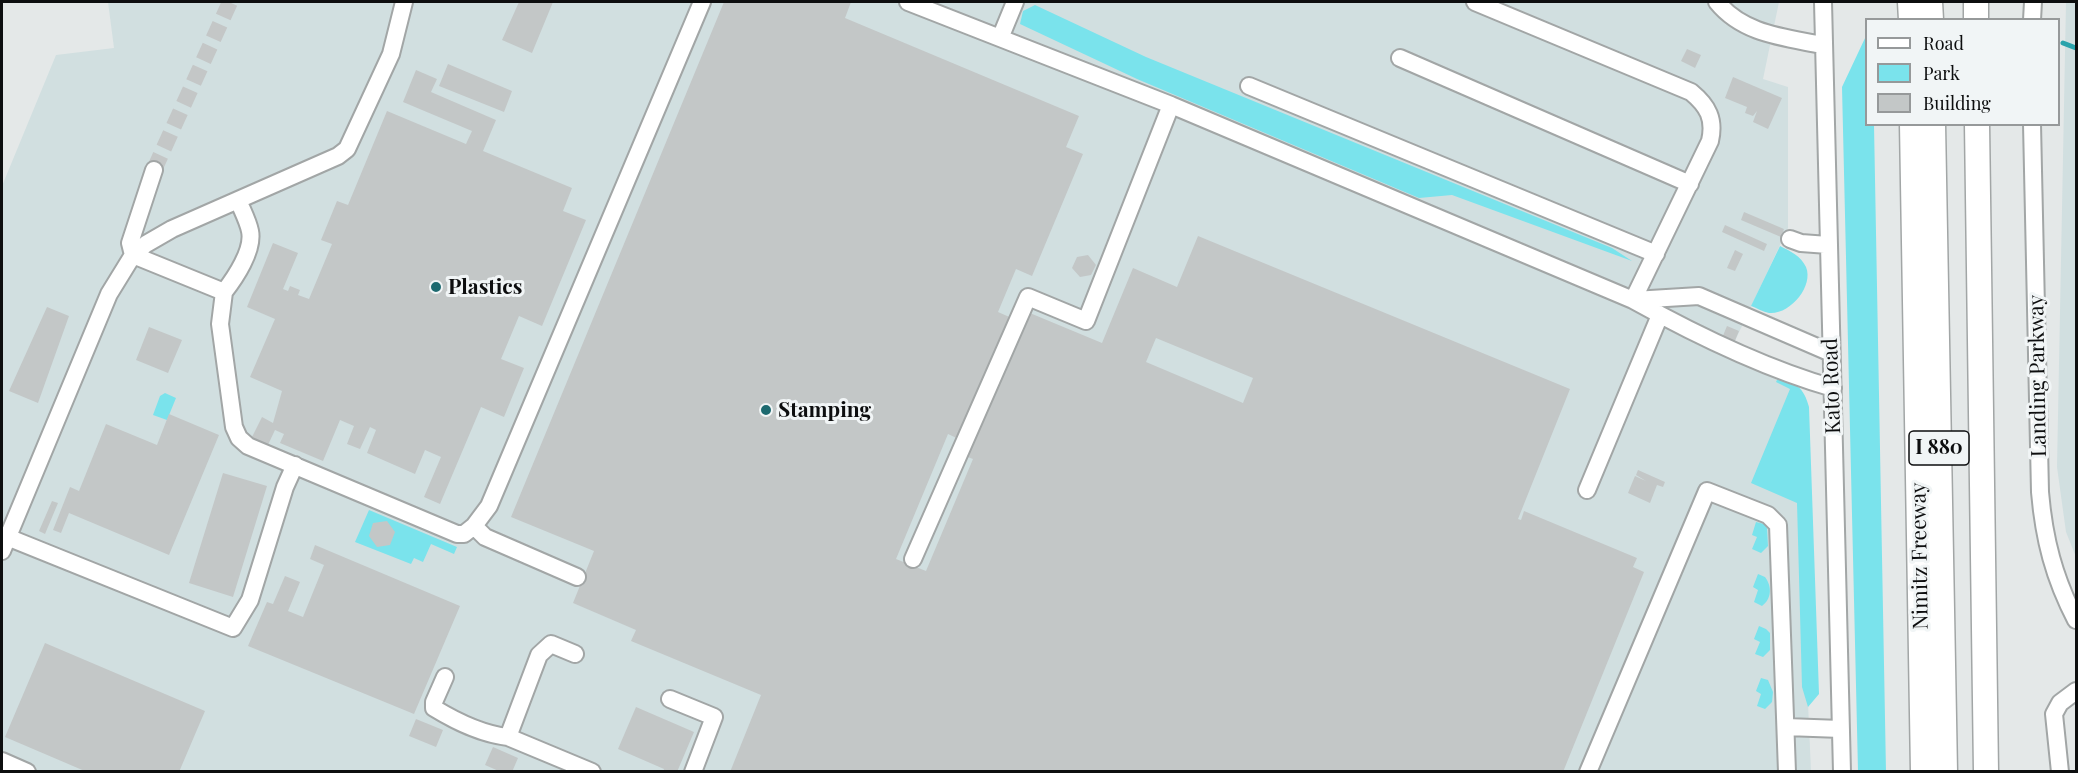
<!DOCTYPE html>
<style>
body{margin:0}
#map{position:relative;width:2078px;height:773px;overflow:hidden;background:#e4e8e8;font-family:"Playfair Display",serif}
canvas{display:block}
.frame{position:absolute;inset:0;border:3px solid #0d0e0f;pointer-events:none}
.legend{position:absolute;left:1865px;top:18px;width:195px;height:108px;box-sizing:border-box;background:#f1f5f6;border:2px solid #96999a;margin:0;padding:8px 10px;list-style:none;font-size:18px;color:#0d0e0f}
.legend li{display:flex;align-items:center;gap:12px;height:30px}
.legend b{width:30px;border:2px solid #96999a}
</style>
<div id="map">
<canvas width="2078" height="773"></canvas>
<div class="frame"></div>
<ul class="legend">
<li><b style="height:8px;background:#fff"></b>Road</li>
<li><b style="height:16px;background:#7ae3ec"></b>Park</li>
<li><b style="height:16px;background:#c3c7c7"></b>Building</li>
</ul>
</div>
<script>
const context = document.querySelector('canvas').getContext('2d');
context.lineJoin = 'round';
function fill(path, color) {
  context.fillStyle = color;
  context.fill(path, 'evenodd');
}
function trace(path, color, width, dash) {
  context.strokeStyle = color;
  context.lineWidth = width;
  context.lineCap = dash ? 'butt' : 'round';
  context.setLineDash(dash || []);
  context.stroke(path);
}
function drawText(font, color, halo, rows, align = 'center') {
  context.font = font + ' "Playfair Display",serif';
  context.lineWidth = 6;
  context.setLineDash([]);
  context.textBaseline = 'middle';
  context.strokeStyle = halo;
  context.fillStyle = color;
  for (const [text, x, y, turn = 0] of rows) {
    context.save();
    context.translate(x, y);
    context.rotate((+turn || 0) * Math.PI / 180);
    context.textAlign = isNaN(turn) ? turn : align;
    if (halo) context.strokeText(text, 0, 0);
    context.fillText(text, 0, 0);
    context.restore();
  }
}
fill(new Path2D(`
 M 108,2 L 1779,2 L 1763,79 L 1788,87 L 1788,228 L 1734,343 L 1794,385 L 1811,771 L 2,772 L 2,186 L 56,55 L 114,48 Z
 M 2066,2 L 2076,2 L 2076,557 L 2066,532 L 2057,467 Z`), '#d1dfe0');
fill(new Path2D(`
 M 1035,5 L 1146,57 L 1612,248 L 1632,261 L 1452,195 L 1419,198 L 1137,79 L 1020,24 L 1023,11 Z
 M 1866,36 L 1866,124 L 1874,125 L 1886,772 L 1858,771 L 1842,87 Z
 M 1780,246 C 1790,251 1801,256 1806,267 C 1814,286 1790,315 1769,313 C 1763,312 1757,308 1751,306 Z
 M 1778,378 C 1796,382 1804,388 1809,407 L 1819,694 L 1808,707 L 1802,687 L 1797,503 L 1751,483 L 1790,389 L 1776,382 Z
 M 165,393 L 176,398 L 167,420 L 153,415 L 160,396 Z
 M 369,510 L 457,547 L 454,554 L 431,544 L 423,562 L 414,558 L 411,564 L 355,542 Z
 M 1756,522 L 1764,524 L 1767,528 L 1768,546 L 1761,553 L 1752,549 L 1757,537 L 1752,535 Z
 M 1758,574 L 1765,577 C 1772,586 1772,599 1762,606 L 1754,602 L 1758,590 L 1753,587 Z
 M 1759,626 L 1766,629 L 1770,633 L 1770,650 L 1763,657 L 1755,654 L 1760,642 L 1754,639 Z
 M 1761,678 L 1768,680 L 1773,692 L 1772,702 L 1765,709 L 1757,706 L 1761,694 L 1756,691 Z`), '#7ae3ec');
trace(new Path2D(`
 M 2063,43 L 2076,48`), '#2aa3ac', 5);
fill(new Path2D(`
 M 519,2 L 553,2 L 532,53 L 502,40 Z
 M 724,2 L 851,2 L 845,18 L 1079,116 L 1066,147 L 1083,154 L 1032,276 L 1016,269 L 998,312 L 1014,319 L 963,441 L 948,434 L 896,559 L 926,571 L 973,459 L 965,456 L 1025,311 L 1102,343 L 1133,268 L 1177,287 L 1198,236 L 1570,389 L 1518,519 L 1521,520 L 1524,511 L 1637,558 L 1633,567 L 1644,572 L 1563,772 L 730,772 L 761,695 L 631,641 L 636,630 L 573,603 L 594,551 L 511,517 ZM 1156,338 L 1253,378 L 1243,403 L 1146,362 Z
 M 1687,49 L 1701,55 L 1695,68 L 1681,61 Z
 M 448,64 L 512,91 L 504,112 L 439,86 Z
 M 416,70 L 437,79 L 431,92 L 496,120 L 483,151 L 572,188 L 563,211 L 586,220 L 542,326 L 519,316 L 501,359 L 524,368 L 504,417 L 481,407 L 440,504 L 424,497 L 441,457 L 425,450 L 415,474 L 367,453 L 376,430 L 370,427 L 360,449 L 347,444 L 354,426 L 340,420 L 323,461 L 280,443 L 284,434 L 275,430 L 267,447 L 250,441 L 262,417 L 273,423 L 282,391 L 250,377 L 275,319 L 247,307 L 273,243 L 298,253 L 283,289 L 288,291 L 290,286 L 300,290 L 298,295 L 309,299 L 332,244 L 321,240 L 337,201 L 348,205 L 387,111 L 466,144 L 472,131 L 403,102 Z
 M 1733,77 L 1782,98 L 1768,129 L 1753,122 L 1757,111 L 1753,116 L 1745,113 L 1747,107 L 1725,98 Z
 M 1744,212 L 1784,229 L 1781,237 L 1741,220 Z
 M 1725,225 L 1767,244 L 1764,251 L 1722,232 Z
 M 1735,250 L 1743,254 L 1735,271 L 1727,268 Z
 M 1088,255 L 1096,265 L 1091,275 L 1080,277 L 1072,268 L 1077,257 Z
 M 47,307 L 69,316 L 38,403 L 9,391 Z
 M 1727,326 L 1739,331 L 1734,343 L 1722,338 Z
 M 149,327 L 182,340 L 168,373 L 136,360 Z
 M 169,414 L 219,435 L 169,555 L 69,513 L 61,533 L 53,530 L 70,487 L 79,491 L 106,424 L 157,445 Z
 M 1638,470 L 1665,482 L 1663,487 L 1657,485 L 1650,503 L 1628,493 L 1635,476 L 1646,481 L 1636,475 Z
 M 223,473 L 267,486 L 233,597 L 189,583 Z
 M 52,501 L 58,503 L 45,534 L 39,531 Z
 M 387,521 L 395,532 L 390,545 L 377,547 L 369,536 L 373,523 Z
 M 315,545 L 460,606 L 414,714 L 248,646 L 267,602 L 273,604 L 285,576 L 300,582 L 288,611 L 303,617 L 324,565 L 310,559 Z
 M 45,643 L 205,711 L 179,772 L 87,772 L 5,737 Z
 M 636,707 L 694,732 L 677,772 L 663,772 L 664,769 L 618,749 Z
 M 416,719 L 443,730 L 436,747 L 409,736 Z
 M 493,747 L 518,758 L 512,772 L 501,772 L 485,765 Z`), '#c3c7c7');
trace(new Path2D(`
 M 154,170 L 230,2`), '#c4c7c7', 16, [16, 8]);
const minor = new Path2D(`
 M 404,2 L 391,54 L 347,149 L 338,156 L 172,229 L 146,244 L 133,255 L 224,292 L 220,324 L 234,427 L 239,438 L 248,446 L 457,534 L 464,534 L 474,526 L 485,537 L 577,577
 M 908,2 L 1171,105 L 1633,300 C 1696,335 1763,368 1833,388
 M 1475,2 L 1691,92 C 1708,106 1715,119 1710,141 L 1633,300
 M 1717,2 C 1743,34 1783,37 1822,45
 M 1823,2 L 1842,772
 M 2032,20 L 2033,2
 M 1001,36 L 1015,2
 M 1400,58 L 1690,184
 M 1249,86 L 1656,254
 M 2032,124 L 2040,492 C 2044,539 2054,578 2076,620
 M 1790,239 L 1801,243 L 1828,245
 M 224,292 C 235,278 254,250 250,231 C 248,221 242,210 238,200
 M 1634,300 L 1699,296 L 1831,353
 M 1587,490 L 1660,315
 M 474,526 L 489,506 L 702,2
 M 2,535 L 233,628 L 250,600 L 285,487 L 295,465
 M 2,551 L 109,294 L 133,255 L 130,243 L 154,170
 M 913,559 L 1028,297 L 1086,321 L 1171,105
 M 445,677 L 434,702 L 434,708 C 457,722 481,734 508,737 L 592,772
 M 670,699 L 714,717 L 693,772
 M 1786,727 L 1841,729
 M 508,737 L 539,655 L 551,644 L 575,654
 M 2,761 L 27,772
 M 1588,772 L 1707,491 L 1768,515 L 1778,525 L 1787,772
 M 2060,772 L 2054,714 L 2060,703 L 2076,691`);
const highway = new Path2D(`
 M 1910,2 L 1911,20
 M 1930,2 L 1931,20
 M 1976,2 L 1976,20
 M 1912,124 L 1923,772
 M 1933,124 L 1945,772
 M 1977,124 L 1986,772`);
trace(minor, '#a2a6a6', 20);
trace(highway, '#a2a6a6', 27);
trace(minor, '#fff', 16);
trace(highway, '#fff', 24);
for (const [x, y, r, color] of [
 [436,287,6,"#1c696f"],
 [766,410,6,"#1c696f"]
]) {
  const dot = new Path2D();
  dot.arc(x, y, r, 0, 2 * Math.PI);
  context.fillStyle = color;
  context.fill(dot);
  trace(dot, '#f1f5f6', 2);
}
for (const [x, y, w] of [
 [1939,448,60]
]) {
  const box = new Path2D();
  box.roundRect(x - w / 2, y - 17, w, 34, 4.5);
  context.fillStyle = '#f1f5f6';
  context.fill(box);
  trace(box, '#0d0e0f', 1.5);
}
drawText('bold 20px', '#0d0e0f', null, [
 ["I 880",1939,448]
]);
drawText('bold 21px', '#0d0e0f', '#f1f5f6', [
 ["Plastics",448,287],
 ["Stamping",778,410]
], 'left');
drawText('21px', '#0d0e0f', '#f1f5f6', [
 ["Landing Parkway",2038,376,-91],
 ["Kato Road",1832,386,-92],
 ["Nimitz Freeway",1920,556,-91]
]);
</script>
